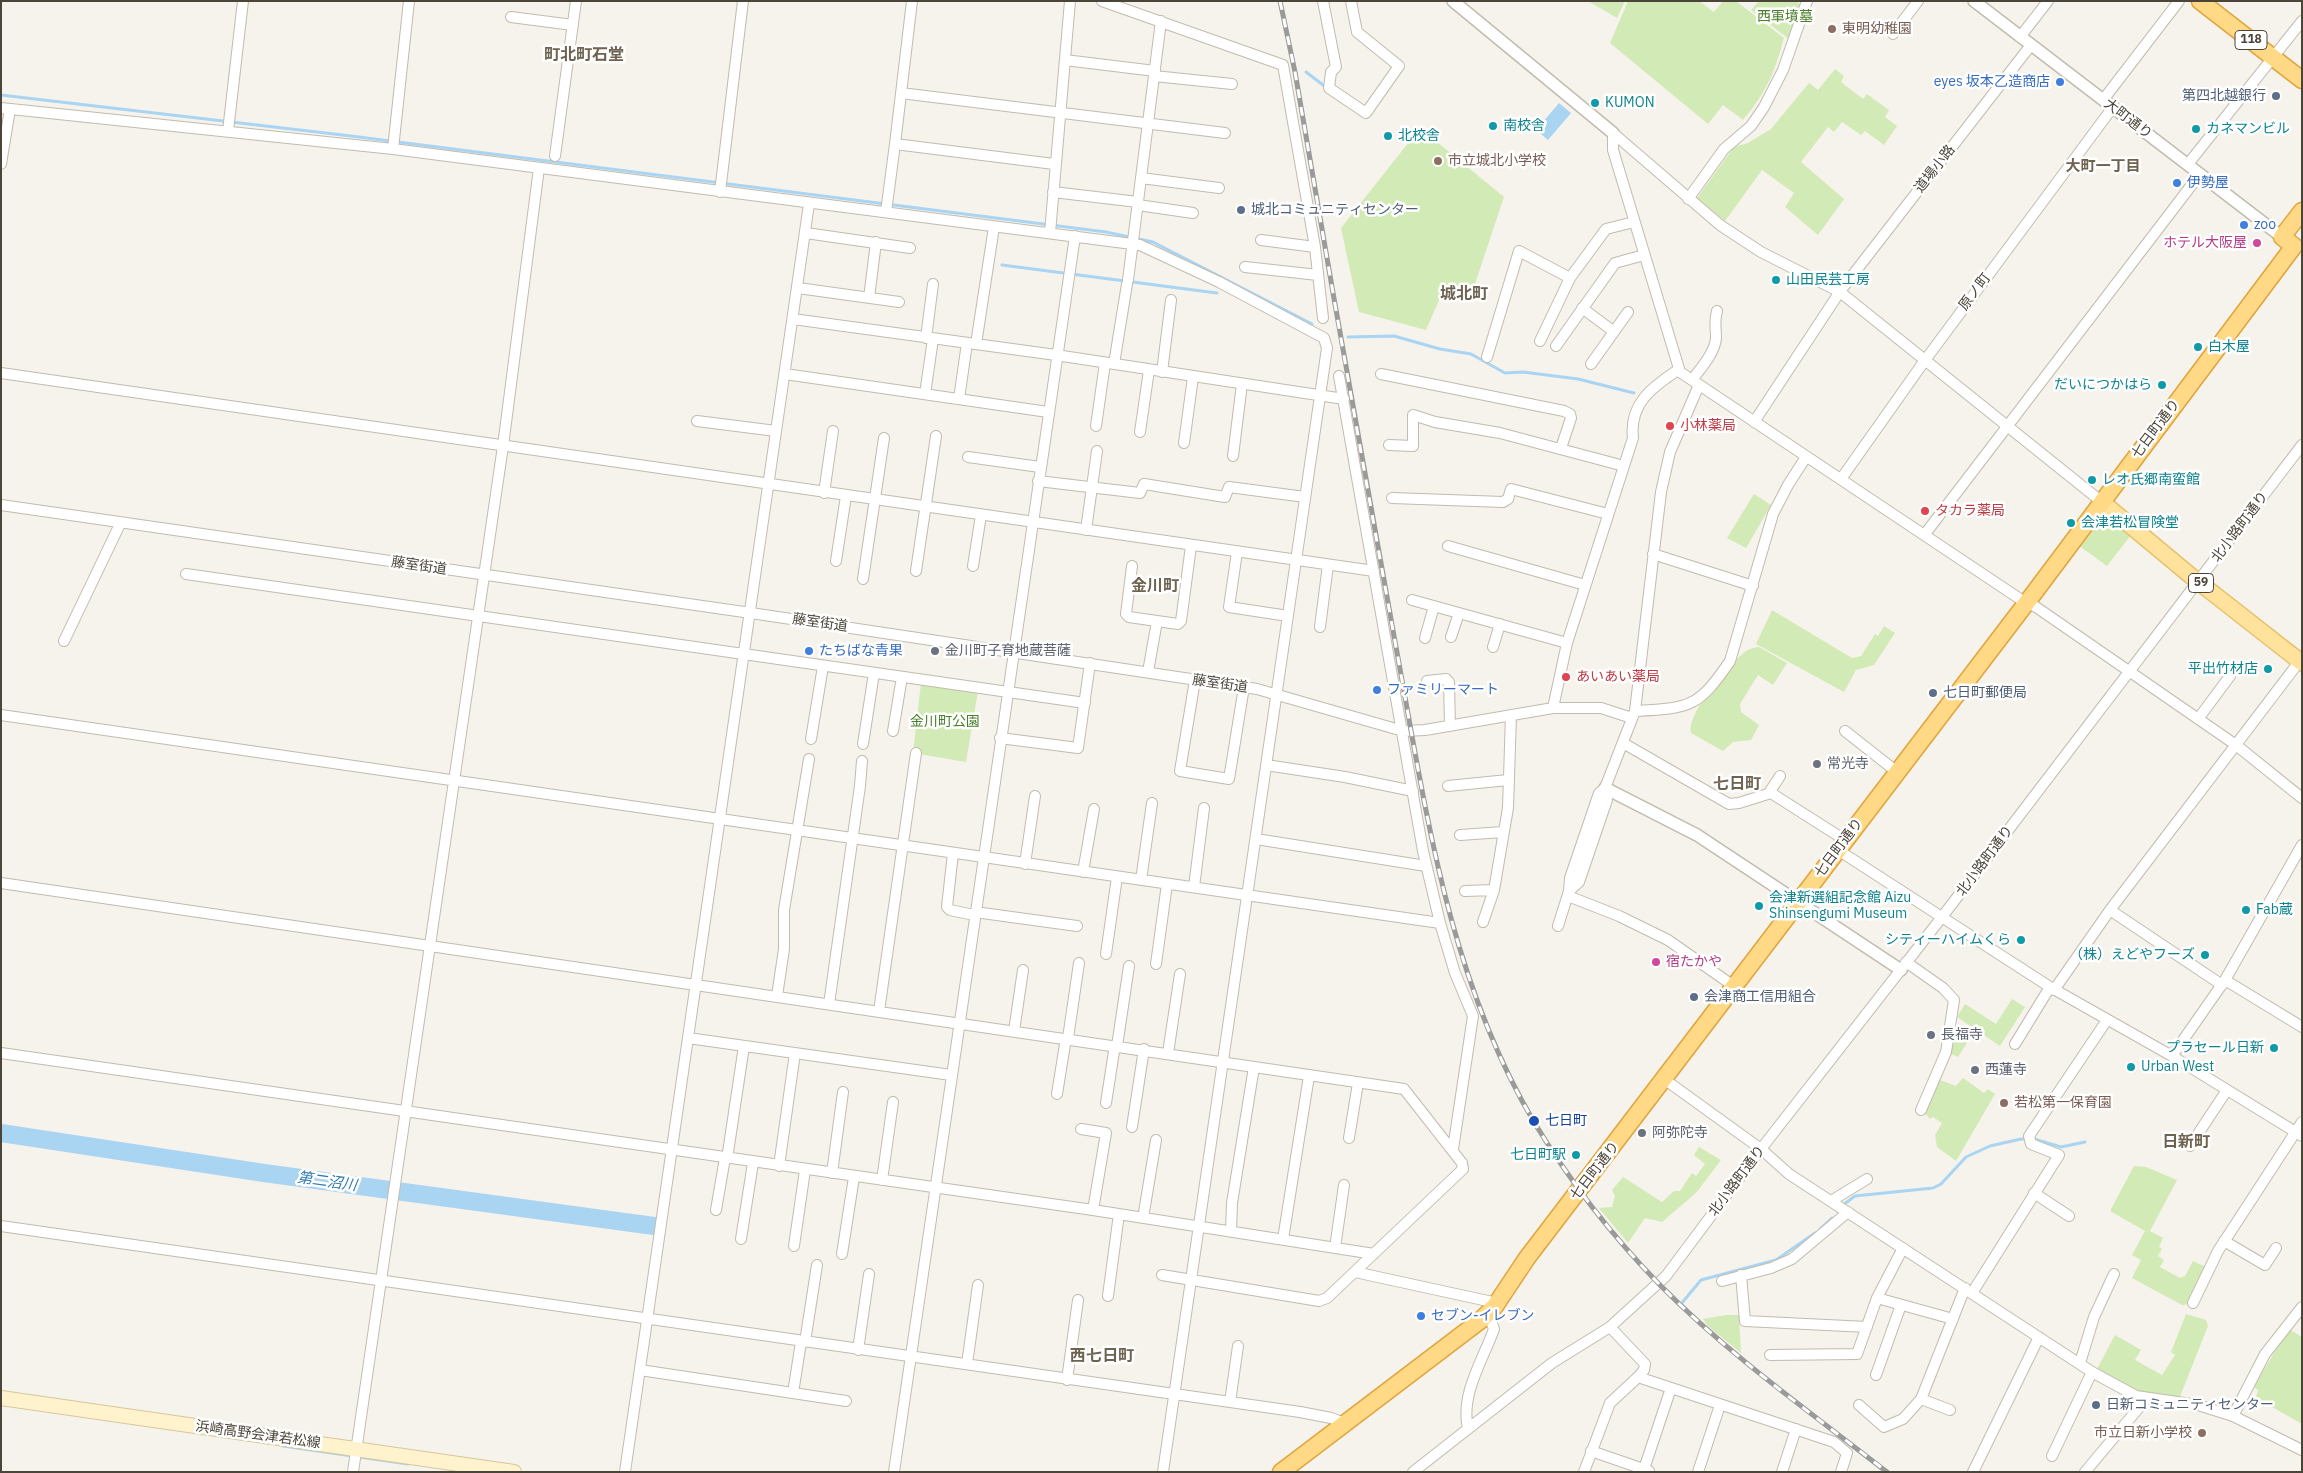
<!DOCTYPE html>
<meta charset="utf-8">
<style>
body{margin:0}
#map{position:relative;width:2303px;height:1473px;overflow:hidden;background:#f6f3ec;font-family:"IBM Plex Sans",sans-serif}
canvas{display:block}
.frame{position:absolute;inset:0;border:2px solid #4b4439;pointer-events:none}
</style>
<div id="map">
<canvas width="2303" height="1473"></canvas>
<div class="frame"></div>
</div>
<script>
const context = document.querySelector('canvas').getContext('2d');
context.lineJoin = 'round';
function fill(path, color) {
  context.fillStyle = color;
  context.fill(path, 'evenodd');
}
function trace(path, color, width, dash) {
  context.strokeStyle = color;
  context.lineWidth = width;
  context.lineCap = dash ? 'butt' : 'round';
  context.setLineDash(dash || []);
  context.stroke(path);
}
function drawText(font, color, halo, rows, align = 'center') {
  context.font = font + ' "IBM Plex Sans","Noto Sans JP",sans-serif';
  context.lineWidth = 5;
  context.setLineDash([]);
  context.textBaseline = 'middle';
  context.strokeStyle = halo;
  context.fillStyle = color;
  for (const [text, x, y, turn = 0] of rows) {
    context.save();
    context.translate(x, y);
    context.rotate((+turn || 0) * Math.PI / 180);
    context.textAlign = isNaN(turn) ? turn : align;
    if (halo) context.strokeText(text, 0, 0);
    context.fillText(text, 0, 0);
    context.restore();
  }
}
fill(new Path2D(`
 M 1588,1 L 1625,1 L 1617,18 Z
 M 1628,1 L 1699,1 L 1714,12 L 1723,1 L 1736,1 L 1784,38 C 1774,74 1767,91 1743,120 L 1723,105 L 1708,124 L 1610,43 Z
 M 1759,1 L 1796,1 L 1803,7 L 1790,40 L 1751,10 Z
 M 1835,69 L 1844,76 L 1841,82 L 1863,99 L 1867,94 L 1889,110 L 1885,117 L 1897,126 L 1884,145 L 1865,131 L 1861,135 L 1842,122 L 1834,132 L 1828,127 L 1801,162 L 1844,199 L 1818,235 L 1785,207 L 1794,193 L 1762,170 L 1725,221 L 1697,198 L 1734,147 L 1748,143 L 1771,129 L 1809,83 L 1818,90 Z
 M 1420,128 L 1504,197 L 1469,302 L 1441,296 L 1426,330 L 1359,312 L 1341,228 Z
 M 1754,494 L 1771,505 L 1746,548 L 1727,538 Z
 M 2103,513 L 2131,535 L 2107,566 L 2078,545 Z
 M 1772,610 L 1852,658 L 1861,656 L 1875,634 L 1878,636 L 1884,626 L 1895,633 L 1874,665 L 1856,670 L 1844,692 L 1756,644 Z
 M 1759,647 L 1787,663 L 1773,685 L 1758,675 L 1740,704 L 1741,712 L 1759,725 L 1751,740 L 1733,742 L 1723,751 L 1691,733 C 1686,714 1731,660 1748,650 C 1751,648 1755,648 1759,647 Z
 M 921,683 L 978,691 L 966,762 L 913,753 Z
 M 2012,999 L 2025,1007 L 2000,1046 L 1957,1017 L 1965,1004 L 1996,1024 Z
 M 1954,1031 L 1968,1041 L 1958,1057 L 1951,1054 Z
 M 1963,1078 L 1984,1093 L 1988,1089 L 1995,1094 L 1956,1161 L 1937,1147 L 1935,1135 L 1942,1123 L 1933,1117 L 1930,1119 L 1924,1112 L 1940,1080 L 1956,1086 Z
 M 1699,1147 L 1721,1160 L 1696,1193 L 1662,1222 L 1645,1218 L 1628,1243 L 1599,1208 L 1612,1207 L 1615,1196 L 1612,1190 L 1623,1177 L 1662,1202 L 1674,1191 L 1680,1191 L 1692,1173 L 1696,1176 L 1705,1164 L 1694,1155 Z
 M 2134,1166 L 2146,1167 L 2177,1180 L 2150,1231 L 2163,1238 L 2159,1247 L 2162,1249 L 2158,1256 L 2164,1260 L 2160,1267 L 2180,1278 L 2185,1276 L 2193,1261 L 2208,1268 L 2189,1304 L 2182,1305 L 2132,1278 L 2141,1260 L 2132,1255 L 2145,1231 L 2110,1211 Z
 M 2186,1314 L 2206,1320 L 2208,1326 L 2179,1399 L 2140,1393 L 2097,1369 L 2115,1335 L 2141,1350 L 2135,1360 L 2162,1375 L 2175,1355 L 2171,1352 Z
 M 1726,1315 L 1739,1315 L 1741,1353 L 1708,1326 L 1703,1319 Z
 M 2289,1329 L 2302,1337 L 2302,1424 L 2256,1398 L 2258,1390 L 2253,1387 Z`), '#d2eab5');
fill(new Path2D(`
 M 1559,103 L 1571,113 L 1548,140 L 1536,130 Z`), '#a9d4f2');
trace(new Path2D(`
 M 1306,72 L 1327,88
 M 1,95 L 351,136 L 1106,232 L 1153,242 L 1312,324
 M 1002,265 L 1217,293
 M 1348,337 L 1394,336 L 1440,349 L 1471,354 L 1505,373 L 1523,372 L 1578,379 L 1634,393
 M 1843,1205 L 1855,1196 L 1933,1188 L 1941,1184 L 1966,1157 L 1990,1146 L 2021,1139 L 2034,1139 L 2061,1147 L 2085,1142
 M 1820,1229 L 1832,1218
 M 1681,1304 L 1701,1280 L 1776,1260 L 1815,1233
 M 283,1446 L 408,1464`), '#a9d4f2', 3);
trace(new Path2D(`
 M 1,1133 L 264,1173 L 654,1226`), '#a9d4f2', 18);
const minor = new Path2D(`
 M 912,1 L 895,144 L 1054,164
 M 1102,1 L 1283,65 L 1315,247 L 1323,318
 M 1323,1 L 1336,67 L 1331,72 L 1329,88 L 1366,113 L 1399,66 L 1357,32 L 1351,1
 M 511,17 L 573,25
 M 1893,34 L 1918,1
 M 2020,37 L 2048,1
 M 1065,60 L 1155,71
 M 1154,76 L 1232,84
 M 901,93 L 1225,133
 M 2103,100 L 2179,1
 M 1,108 L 393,149 L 1140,245 L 1219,282 L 1324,338 L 1327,348 L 1163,1472
 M 228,131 L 243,1
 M 1613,133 L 1613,150 L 1680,372 L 2020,599 L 2036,607 L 2236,745 L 2302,798
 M 1613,133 L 1720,225 L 1761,252 L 1840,292 L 2102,502
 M 393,149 L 409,1
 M 555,156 L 576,1
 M 1,164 L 10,109
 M 2188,164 L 2302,21
 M 1141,178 L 1219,188
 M 720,192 L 743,1
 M 1053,192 L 1138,202
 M 1688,199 L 1724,149 L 1751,126 L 1764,107 L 1783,70 L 1807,1
 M 1138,205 L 1193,213
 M 886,212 L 895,144
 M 806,233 L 910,248
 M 1050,233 L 1070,1
 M 1261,240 L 1315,247
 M 1245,267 L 1318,275
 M 1128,280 L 1161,21
 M 798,288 L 899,302
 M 869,298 L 876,242
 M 1582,308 L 1613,331
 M 793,319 L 1056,355 L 1344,399
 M 926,338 L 933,284
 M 1540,341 L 1570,278 L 1606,229 L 1634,222
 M 976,344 L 994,227
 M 1556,346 L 1615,263 L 1644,255
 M 1487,357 L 1519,251 L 1570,278
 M 1114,364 L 1127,284
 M 1591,364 L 1628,312
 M 1162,372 L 1171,300
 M 1,373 L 1374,571
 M 785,374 L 1048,412
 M 1381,374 L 1564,411 L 1570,414 L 1571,418 L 1561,448
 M 1339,376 L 1423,851 L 1440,923 L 1455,973 L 1473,1016 L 1453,1149
 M 1692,380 C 1700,369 1715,353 1716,338 C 1716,328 1714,321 1717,311
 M 925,394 L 933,339
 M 959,399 L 967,343
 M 697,421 L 776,431
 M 1754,422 L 1841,290 L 2031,45
 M 1096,426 L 1105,363
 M 1140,432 L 1149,370
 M 1184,443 L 1193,377
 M 1389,445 L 1413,446 L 1413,415 L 1435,422 L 1500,433 L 1624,466
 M 1233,456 L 1242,384
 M 968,457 L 1040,467
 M 1841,479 L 1923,363 L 2113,107
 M 1038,481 L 1140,493 L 1144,484 L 1225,497 L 1229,487 L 1305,497
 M 824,493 L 833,431
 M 1392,498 L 1503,502 L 1508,499 L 1511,489 L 1608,514
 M 1,505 L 751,613 L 1257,689 L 1403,731 L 1425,730 L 1553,708 L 1601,708 L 1632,718
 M 1086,530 L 1097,451
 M 1925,534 L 2200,174
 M 1448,546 L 1585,585
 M 1237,552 L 1229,607 L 1288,616
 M 1653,554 L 1753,586
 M 836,561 L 846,496
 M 973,566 L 981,515
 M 1132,566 L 1126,614 L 1129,617 L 1178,624 L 1181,621 L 1191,546
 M 916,571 L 936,436
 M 186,574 L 1085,703
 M 863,579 L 884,438
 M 1412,600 L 1567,643
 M 1320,627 L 1328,565
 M 1451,637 L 1459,613
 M 1425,638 L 1434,606
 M 64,641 L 121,522
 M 1493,647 L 1500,624
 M 1148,672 L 1157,621
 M 1195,680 L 1180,771 L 1229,779 L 1244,687
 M 1427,681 L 1446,679 L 1449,682 L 1450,726
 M 1553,708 L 1567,643 L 1633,438 C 1629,404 1652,387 1678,370
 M 1635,711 C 1690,708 1698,708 1730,661 L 1773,514 L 1788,485 L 1806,457
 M 1,715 L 1440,923
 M 2198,719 L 2230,676
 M 893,731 L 902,677
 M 1845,731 L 1897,772
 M 1000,738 L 1078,748 L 1090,663
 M 811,739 L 823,666
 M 1623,743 L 1729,804 L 1739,803 L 1771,793 L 1845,840
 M 863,744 L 874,673
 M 1266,765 L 1345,777 L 1413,791
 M 1448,786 L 1508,780
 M 1769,793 L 1780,776
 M 1460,835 L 1503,832
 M 1256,839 L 1426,866
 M 1838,850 L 2050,987 L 2172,1056 L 2302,1136
 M 953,853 L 947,907 L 950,910 L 974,915
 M 1025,864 L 1035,796
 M 1083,872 L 1094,809
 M 1141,880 L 1152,803
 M 1,883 L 1404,1089 L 1462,1163 L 1463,1169 L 1327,1298 L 1319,1301 L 1162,1275
 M 1194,887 L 1204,808
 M 1465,891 L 1494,890
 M 1569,891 L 1570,878 L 1599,793 L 1605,788
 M 1568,896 L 1619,916 L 1668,940 L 1735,987
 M 2110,910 L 2222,985
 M 975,912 L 1077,926
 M 1483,922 L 1494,890 L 1508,808 L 1511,715
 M 1558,926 L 1569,891 L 1579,882 L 1607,800 L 1605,788 L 1635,711 L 1661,492 L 1670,452 L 1699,385
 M 1106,954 L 1117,877
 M 1906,962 L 1943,988 L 1954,1000 L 1946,1052 L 1921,1110
 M 1156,964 L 1167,884
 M 2225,980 L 2302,1027
 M 2054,990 L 2110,910 L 2302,658
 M 777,996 L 784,949 L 784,910 L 809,759
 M 829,1004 L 860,786 L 862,761
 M 879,1011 L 916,753
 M 1014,1031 L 1023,970
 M 688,1038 L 951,1075
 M 1068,1038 L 1079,963
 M 2015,1044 L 2050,987
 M 1117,1046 L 1129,966
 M 1,1053 L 1093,1210 L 1374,1254
 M 1168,1053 L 1180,974
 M 2172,1056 L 2225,980 L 2302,845
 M 1664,1079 L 1761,1149 L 1789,1174 L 2092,1372 L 2136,1396 L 2198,1405 L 2233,1416 L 2302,1450
 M 1057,1094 L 1066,1038
 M 1106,1103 L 1115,1045
 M 1132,1127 L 1144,1049
 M 1081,1129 L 1106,1133 L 1093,1210
 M 1349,1138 L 1358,1083
 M 2190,1146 L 2227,1090
 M 727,1159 L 744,1046
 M 779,1166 L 795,1053
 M 832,1173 L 843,1092
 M 882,1180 L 893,1102
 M 2034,1193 L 2069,1216
 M 1831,1201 L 1867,1179
 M 716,1210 L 725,1158
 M 1143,1218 L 1156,1140
 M 1,1226 C 434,1287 867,1349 1300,1412 L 1331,1418 L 1344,1423
 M 1231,1231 L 1232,1203 L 1254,1067
 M 741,1239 L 753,1163
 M 1283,1239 L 1309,1076
 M 2224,1241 L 2265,1265 L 2276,1248
 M 794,1246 L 805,1170
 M 1335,1248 L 1344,1185
 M 842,1254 L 854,1177
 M 1355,1272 L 1497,1303
 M 1741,1275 L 1745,1321 L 1867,1327
 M 1722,1281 L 1771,1268 L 1792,1259 L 1848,1212
 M 1972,1293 L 2059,1155 L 2031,1144 L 2029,1136 L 2107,1020
 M 1108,1296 L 1119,1214
 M 1877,1298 L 1903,1248
 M 2193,1303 L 2218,1251 L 2302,1122
 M 1610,1327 L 1645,1364 L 1644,1370 L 1638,1377 L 1834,1442 L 1847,1453 L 1841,1472
 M 805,1342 L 817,1265
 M 858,1350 L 869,1274
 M 1770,1355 L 1857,1354 L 1877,1298 L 1953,1319
 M 2080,1363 L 2094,1317 L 2114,1274
 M 967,1364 L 978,1285
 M 640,1370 L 846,1401
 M 1876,1375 L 1901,1305
 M 1067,1380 L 1078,1300
 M 793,1393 L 801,1342
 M 1921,1399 L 1950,1410
 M 1230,1402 L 1238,1346
 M 1859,1405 L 1884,1427 L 1903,1419 L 1921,1399 L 1965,1288
 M 2233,1416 L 2265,1354 L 2302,1307
 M 1468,1429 C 1460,1394 1483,1360 1494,1329 L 1488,1313
 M 1591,1451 L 1649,1471
 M 2052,1456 L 2092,1372
 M 353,1472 L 503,446 L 539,168
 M 625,1472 L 809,204
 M 894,1472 L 1075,236
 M 1413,1472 L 1552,1363 L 1610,1327 L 1666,1276 L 1761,1149 L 1942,917 L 2302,445
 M 1584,1472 L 1610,1403 L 1638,1377
 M 1643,1472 L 1671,1388
 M 1698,1472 L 1720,1405
 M 1782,1472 L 1796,1429
 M 1973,1472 L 2039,1337
 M 2085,1472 L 2147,1398`);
const tertiary = new Path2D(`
 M 1453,1 L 1613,133
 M 1974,1 L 2282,237
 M 1605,788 L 1697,835 L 1901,970`);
const secondary = new Path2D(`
 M 1,1398 L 514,1472`);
const primary = new Path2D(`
 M 2102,502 L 2191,576 L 2302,663`);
const trunk = new Path2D(`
 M 2200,1 L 2302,80
 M 1281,1472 L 1481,1320 L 1495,1306 L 1527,1258 L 2034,593 L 2294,246 L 2282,237 L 2302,211`);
trace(minor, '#c2bbae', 12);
trace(tertiary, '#c2bbae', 14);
trace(secondary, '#d6c79b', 16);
trace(primary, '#e6c16a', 18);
trace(trunk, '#e0a43c', 19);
trace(minor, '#fff', 10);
trace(tertiary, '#fff', 11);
trace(secondary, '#fff3cd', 14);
trace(primary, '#ffe39c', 15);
trace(trunk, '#ffd985', 16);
const rail = new Path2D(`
 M 1280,1 L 1295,72 C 1327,260 1360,449 1394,636 C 1425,803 1446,973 1534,1122 C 1569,1180 1613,1237 1660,1285 C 1729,1355 1810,1412 1887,1472`);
trace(rail, '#9a9a9a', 5);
trace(rail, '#fff', 3, [9]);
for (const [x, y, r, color] of [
 [1832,29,5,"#8d6e63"],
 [2060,82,5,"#3f7fe0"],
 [2276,96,5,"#5c6f8a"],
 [1595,103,5,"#0f9aa8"],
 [1493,126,5,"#0f9aa8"],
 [2196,129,5,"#0f9aa8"],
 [1388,136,5,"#0f9aa8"],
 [1438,161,5,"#8d6e63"],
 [2177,183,5,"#3f7fe0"],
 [1241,210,5,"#5c6f8a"],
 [2244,225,5,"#3f7fe0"],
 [2257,243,5,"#d1479c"],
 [1776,280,5,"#0f9aa8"],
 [2198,347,5,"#0f9aa8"],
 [2162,385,5,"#0f9aa8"],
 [1670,426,5,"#e0444e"],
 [2092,480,5,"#0f9aa8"],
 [1925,511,5,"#e0444e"],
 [2071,523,5,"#0f9aa8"],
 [809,651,5,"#3f7fe0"],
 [935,651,5,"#6b7280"],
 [2268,669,5,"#0f9aa8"],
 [1566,677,5,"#e0444e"],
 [1377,690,5,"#3f7fe0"],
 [1933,693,5,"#5c6f8a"],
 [1817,764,5,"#6b7280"],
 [1759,906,5,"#0f9aa8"],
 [2246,910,5,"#0f9aa8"],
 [2021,940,5,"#0f9aa8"],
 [2205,955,5,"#0f9aa8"],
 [1656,962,5,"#d1479c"],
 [1694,997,5,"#5c6f8a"],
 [1931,1035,5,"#6b7280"],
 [2274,1048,5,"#0f9aa8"],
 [2131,1067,5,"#0f9aa8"],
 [1975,1070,5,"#6b7280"],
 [2004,1103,5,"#8d6e63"],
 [1534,1121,6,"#1a4fb4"],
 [1642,1133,5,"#6b7280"],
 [1576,1155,5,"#0f9aa8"],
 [1421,1316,5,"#3f7fe0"],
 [2096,1405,5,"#5c6f8a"],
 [2202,1433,5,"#8d6e63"]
]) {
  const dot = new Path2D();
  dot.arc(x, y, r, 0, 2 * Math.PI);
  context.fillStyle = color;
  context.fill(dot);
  trace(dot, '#fff', 2);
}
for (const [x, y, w] of [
 [2251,40,32],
 [2201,583,25]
]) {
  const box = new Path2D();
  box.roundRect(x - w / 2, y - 9.5, w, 19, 4);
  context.fillStyle = '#fff';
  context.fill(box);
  trace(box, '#4b4439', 1);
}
drawText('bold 12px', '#4b4439', null, [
 ["118",2251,40],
 ["59",2201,583]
]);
drawText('14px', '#4a7f2a', '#fff', [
 ["西軍墳墓",1785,17],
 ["金川町公園",945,722]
]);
drawText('14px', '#785e54', '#fff', [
 ["東明幼稚園",1842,29],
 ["市立城北小学校",1448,161],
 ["若松第一保育園",2014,1103],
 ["市立日新小学校",2192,1433,"right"]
], 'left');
drawText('14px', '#366cbe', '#fff', [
 ["eyes 坂本乙造商店",2050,82,"right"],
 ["伊勢屋",2187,183],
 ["zoo",2254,225],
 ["たちばな青果",819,651],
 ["ファミリーマート",1387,690],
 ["セブン-イレブン",1431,1316]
], 'left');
drawText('14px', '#4e5e75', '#fff', [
 ["第四北越銀行",2266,96,"right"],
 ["城北コミュニティセンター",1251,210],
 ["七日町郵便局",1943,693],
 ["会津商工信用組合",1704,997],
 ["日新コミュニティセンター",2106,1405]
], 'left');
drawText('14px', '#0d838f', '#fff', [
 ["KUMON",1605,103],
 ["南校舎",1503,126],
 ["カネマンビル",2206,129],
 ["北校舎",1398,136],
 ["山田民芸工房",1786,280],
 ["白木屋",2208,347],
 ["だいにつかはら",2152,385,"right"],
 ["レオ氏郷南蛮館",2102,480],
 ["会津若松冒険堂",2081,523],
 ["平出竹材店",2258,669,"right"],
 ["会津新選組記念館 Aizu",1769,898],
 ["Shinsengumi Museum",1769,914],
 ["Fab蔵",2256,910],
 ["シティーハイムくら",2011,940,"right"],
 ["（株）えどやフーズ",2195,955,"right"],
 ["プラセール日新",2264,1048,"right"],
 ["Urban West",2141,1067],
 ["七日町駅",1566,1155,"right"]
], 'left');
drawText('14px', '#4b4439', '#fff', [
 ["大町通り",2128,119,37],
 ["道場小路",1935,169,-52],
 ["原ノ町",1975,292,-53],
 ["七日町通り",2156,429,-53],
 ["北小路町通り",2240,527,-53],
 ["藤室街道",419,566,8],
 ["藤室街道",820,623,8],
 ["藤室街道",1220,684,8],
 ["七日町通り",1839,848,-53],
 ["北小路町通り",1985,861,-53],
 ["七日町通り",1595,1171,-52],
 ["北小路町通り",1737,1181,-53],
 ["浜崎高野会津若松線",258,1435,8]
]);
drawText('14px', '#b23c85', '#fff', [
 ["ホテル大阪屋",2247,243],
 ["宿たかや",1666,962,"left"]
], 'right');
drawText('14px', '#be3a42', '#fff', [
 ["小林薬局",1680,426],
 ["タカラ薬局",1935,511],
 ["あいあい薬局",1576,677]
], 'left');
drawText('14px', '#5b616d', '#fff', [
 ["金川町子育地蔵菩薩",945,651],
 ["常光寺",1827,764],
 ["長福寺",1941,1035],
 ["西蓮寺",1985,1070],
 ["阿弥陀寺",1652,1133]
], 'left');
drawText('14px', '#164399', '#fff', [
 ["七日町",1545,1121]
], 'left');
drawText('bold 15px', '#6e6250', '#fff', [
 ["大町一丁目",2103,167]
]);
drawText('italic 15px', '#2e7ab2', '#fff', [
 ["第二沼川",327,1182,8]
]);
drawText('bold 16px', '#6e6250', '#fff', [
 ["町北町石堂",584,55],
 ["城北町",1464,294],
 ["金川町",1155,586],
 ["七日町",1737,784],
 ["日新町",2186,1142],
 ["西七日町",1102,1356]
]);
</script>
